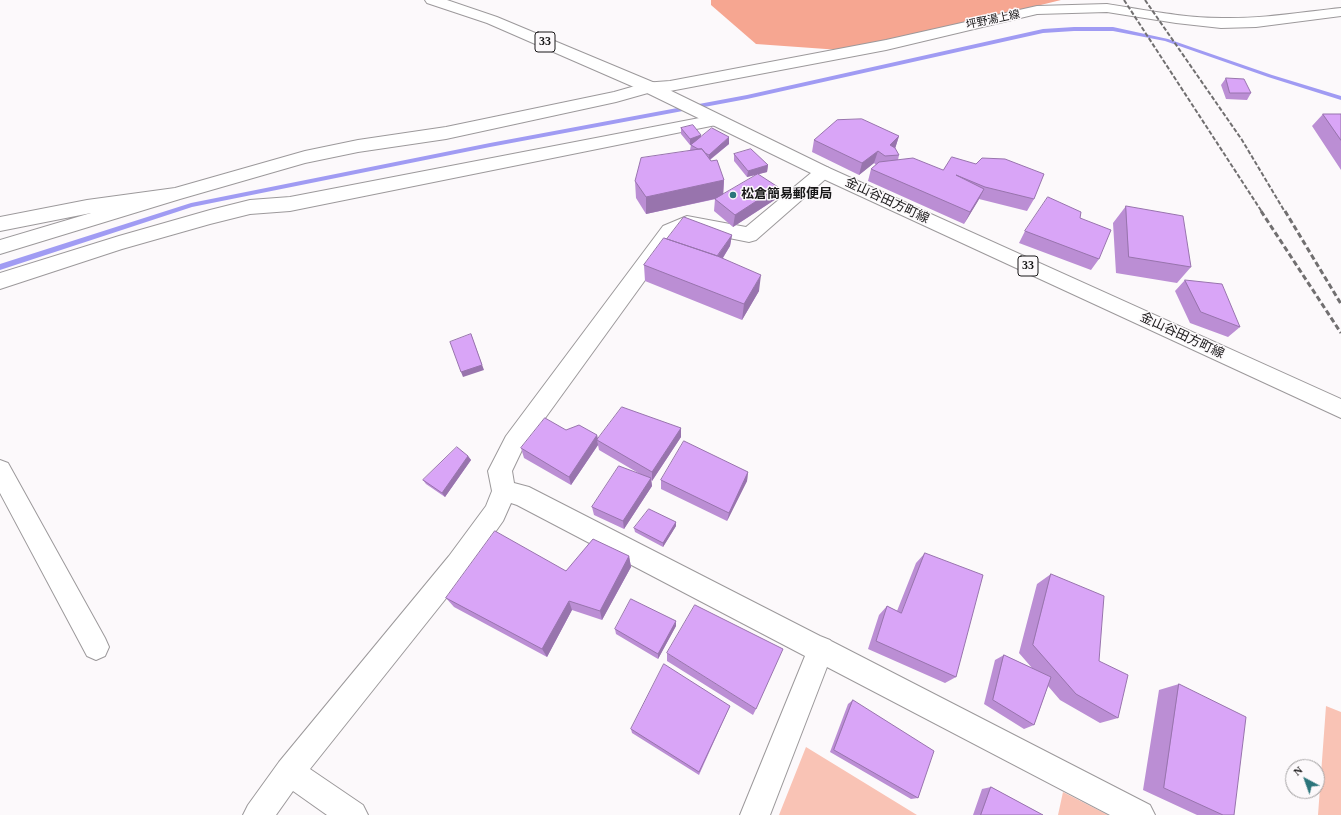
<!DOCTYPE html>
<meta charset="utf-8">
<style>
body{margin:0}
#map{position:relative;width:1341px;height:815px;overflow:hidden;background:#fcf9fb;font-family:"Times New Roman",serif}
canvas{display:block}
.north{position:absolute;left:1285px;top:759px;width:40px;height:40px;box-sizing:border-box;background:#fcf9fb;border:1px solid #a19fa0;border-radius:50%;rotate:319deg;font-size:11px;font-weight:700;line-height:16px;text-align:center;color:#181718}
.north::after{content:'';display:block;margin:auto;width:14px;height:18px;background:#2b757b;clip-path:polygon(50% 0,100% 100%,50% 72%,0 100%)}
</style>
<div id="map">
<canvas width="1341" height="815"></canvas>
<div class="north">N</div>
</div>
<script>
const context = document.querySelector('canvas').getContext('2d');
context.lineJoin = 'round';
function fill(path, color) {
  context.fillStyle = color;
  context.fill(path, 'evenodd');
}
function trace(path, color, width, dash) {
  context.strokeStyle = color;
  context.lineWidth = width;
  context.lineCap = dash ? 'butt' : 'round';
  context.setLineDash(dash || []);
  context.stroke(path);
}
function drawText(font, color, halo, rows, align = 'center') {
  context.font = font + ' "Times New Roman","Noto Sans JP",serif';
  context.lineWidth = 3;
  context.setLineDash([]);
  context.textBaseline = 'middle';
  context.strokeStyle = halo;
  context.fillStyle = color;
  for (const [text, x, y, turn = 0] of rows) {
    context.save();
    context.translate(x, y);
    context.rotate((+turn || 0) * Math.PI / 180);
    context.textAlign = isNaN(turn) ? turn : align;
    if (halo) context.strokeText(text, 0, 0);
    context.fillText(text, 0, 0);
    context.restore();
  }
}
fill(new Path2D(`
 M 1326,706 L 1341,712 L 1341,815 L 1318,815 Z
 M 806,747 L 917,815 L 779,815 Z
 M 1063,792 L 1108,815 L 1058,815 Z`), '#f9c3b5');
fill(new Path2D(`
 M 711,0 L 1061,0 L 854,51 L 756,44 L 711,5 Z`), '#f6a691');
fill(new Path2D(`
 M 1074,27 L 1113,27 L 1168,39 L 1272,75 L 1341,96 L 1341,100 L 1268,77 L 1165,41 L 1113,31 L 1074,31 L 1043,33 L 747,99 L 490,147 L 192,207 L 0,270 L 0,264 L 191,203 L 490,143 L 747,95 L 1043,29 Z`), '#a09bf3');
const street = new Path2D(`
 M 649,82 L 655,83 L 657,87 L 655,91 L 616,102 L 446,139 L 358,152 L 305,163 L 180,199 L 0,254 L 0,240 L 91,213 L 0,231 L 0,217 L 87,200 L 175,188 L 305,151 L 358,140 L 446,127 L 614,92 Z
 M 715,115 L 721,116 L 723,120 L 721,124 L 290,211 L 250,214 L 210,224 L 122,249 L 0,289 L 0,273 L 119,236 L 210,210 L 250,200 L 290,197 Z
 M 823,166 L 829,168 L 832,172 L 829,176 L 756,240 L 749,242 L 689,230 L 677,236 L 522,450 L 512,471 L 514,483 L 529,487 L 820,636 L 830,640 L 831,641 L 1150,805 L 1155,815 L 1110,815 L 827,667 L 770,815 L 740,815 L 805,656 L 517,505 L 511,503 L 503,521 L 467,572 L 310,769 L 363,805 L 368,815 L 327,815 L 293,791 L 276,815 L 243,815 L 248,805 L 279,762 L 449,556 L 486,506 L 492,491 L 488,471 L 506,436 L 663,226 L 687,216 L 746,227 L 817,168 Z
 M 0,460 L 8,463 L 105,638 L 109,647 L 105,656 L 96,660 L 87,656 L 0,493 Z`);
const secondary = new Path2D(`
 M 1107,4 C 1145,10 1184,18 1222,18 C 1262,19 1302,12 1341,8 L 1341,16 L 1256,27 L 1221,28 L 1176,23 L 1107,12 L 1037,14 L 886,50 L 670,91 L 649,92 L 643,91 L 641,87 L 643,83 L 670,81 L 886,40 L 1037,6 Z`);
const primary = new Path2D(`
 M 425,0 L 447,0 L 497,17 L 655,83 L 829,168 L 1341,399 L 1341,418 L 817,176 L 643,91 L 487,23 L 427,3 Z`);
trace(street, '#9c999b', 2);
trace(secondary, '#9c999b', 2);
trace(primary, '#9c999b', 2);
fill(street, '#fff');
fill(secondary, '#fff');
fill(primary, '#fff');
trace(new Path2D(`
 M 1124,0 L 1262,212
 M 1145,0 L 1242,140 L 1285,212`), '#716f70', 2, [4.5, 2]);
trace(new Path2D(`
 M 1261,211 L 1341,333
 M 1285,211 L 1341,304`), '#716f70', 3, [5.5, 3]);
fill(new Path2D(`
 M 1226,78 L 1251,93 L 1247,100 L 1226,99 L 1221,85 Z
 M 1323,114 L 1341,114 L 1341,170 L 1312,126 Z
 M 681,128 L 701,135 L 701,137 L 729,144 L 710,160 L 724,180 L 723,195 L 778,187 L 776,199 L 733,227 L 714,211 L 715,199 L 716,199 L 646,214 L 636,198 L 635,181 L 690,150 L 691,145 L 690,145 L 681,134 Z
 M 899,136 L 895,148 L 899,155 L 898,160 L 943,170 L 1034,199 L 1027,211 L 979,199 L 964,224 L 868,181 L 871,169 L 876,165 L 874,163 L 859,175 L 812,152 L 814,140 Z
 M 734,154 L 768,165 L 767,172 L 747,177 L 734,161 Z
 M 1126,206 L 1191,267 L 1177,283 L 1116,273 L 1113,223 Z
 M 1080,218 L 1099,259 L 1091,270 L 1019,243 L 1025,231 Z
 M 732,235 L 730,246 L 723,258 L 759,291 L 742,320 L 645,281 L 644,265 L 667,239 Z
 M 1185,280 L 1240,327 L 1228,337 L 1190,323 L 1175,291 Z
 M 681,428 L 681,437 L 652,481 L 651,480 L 652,486 L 624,529 L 594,515 L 592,507 L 640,474 L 599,450 L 598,445 L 571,485 L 524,458 L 521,448 L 597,435 L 598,439 Z
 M 468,456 L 471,460 L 445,497 L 426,484 L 423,480 Z
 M 748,472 L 747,481 L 727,521 L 661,489 L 661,480 Z
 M 676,522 L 676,526 L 663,547 L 635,532 L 634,528 Z
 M 925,553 L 956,677 L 945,683 L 868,649 L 879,615 L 887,606 L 897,611 L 916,563 Z
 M 629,556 L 631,567 L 602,620 L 572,610 L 547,657 L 454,607 L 446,598 Z
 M 1051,574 L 1099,661 L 1118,718 L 1100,723 L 1060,700 L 1048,686 L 1034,725 L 1024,729 L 984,704 L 995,660 L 1004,655 L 1032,668 L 1019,653 L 1037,584 Z
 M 676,626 L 658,659 L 616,634 L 615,629 Z
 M 667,653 L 756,709 L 753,715 L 667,661 Z
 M 1179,684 L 1234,815 L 1197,815 L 1143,790 L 1159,690 Z
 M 853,700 L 918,798 L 911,799 L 830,752 L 848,704 Z
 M 730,706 L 699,775 L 632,733 L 631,729 Z
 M 991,787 L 1043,815 L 973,815 L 982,789 Z`), '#bb8ed4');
fill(new Path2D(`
 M 701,135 L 700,141 L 690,145 L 690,139 Z
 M 899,136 L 895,149 L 890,145 Z
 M 729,137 L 729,144 L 708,161 L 709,155 Z
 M 878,151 L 874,163 L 859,175 L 862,163 Z
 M 768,165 L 767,172 L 747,177 L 748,171 Z
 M 724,180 L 723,197 L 646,214 L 646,197 Z
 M 778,187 L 776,199 L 733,227 L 735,215 Z
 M 984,189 L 978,201 L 964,224 L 970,212 Z
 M 732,235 L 730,246 L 714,272 L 715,260 Z
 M 761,275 L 759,291 L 742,320 L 744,304 Z
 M 471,334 L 484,370 L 463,377 L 461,372 Z
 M 681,428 L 681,437 L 652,481 L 652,472 Z
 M 597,435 L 598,441 L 597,440 L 598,445 L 571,485 L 569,477 Z
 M 468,456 L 471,460 L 445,497 L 442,493 Z
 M 748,472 L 747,481 L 727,521 L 729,513 Z
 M 651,478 L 652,486 L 624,529 L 623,521 Z
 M 676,522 L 676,526 L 663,547 L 663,543 Z
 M 629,556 L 631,567 L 602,620 L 600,611 Z
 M 569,601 L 572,610 L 547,657 L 542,649 Z
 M 676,621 L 676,626 L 658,659 L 658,654 Z`), '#9874ad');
const building = new Path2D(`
 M 1226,78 L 1244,79 L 1251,93 L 1230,93 Z
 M 1323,114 L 1341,114 L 1341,140 Z
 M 862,119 L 899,136 L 890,145 L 895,148 L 899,155 L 885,156 L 878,151 L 862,163 L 814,140 L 837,120 Z
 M 693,125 L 701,135 L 690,139 L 681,128 Z
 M 712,128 L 729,137 L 709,155 L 705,153 L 702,149 L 698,149 L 691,145 Z
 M 702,149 L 711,161 L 717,160 L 724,180 L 646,197 L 635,181 L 641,158 Z
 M 751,149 L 768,165 L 748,171 L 734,154 Z
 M 952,157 L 976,164 L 982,158 L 1005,159 L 1044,174 L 1034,199 L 985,187 L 956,175 L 984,189 L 970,212 L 871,169 L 879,162 L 913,158 L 943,170 Z
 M 758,174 L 778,187 L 735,215 L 715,199 Z
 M 1048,197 L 1081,212 L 1080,218 L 1111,230 L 1099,259 L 1025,231 Z
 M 1126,206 L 1183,216 L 1191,267 L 1129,257 Z
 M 684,217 L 732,235 L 717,256 L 667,239 Z
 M 664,238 L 715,255 L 761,275 L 744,304 L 644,265 Z
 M 1185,280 L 1222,284 L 1240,327 L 1201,312 Z
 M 471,334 L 482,365 L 461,372 L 450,342 Z
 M 622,407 L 681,428 L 652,472 L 597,440 Z
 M 545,418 L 566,430 L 579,425 L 597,435 L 569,477 L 521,448 Z
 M 684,441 L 748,472 L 729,513 L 661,480 Z
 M 457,447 L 468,456 L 442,493 L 423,480 Z
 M 619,466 L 651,478 L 623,521 L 592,507 Z
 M 649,509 L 676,522 L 663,543 L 634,528 Z
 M 495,531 L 566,571 L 593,539 L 629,556 L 600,611 L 569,601 L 542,649 L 446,598 Z
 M 925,553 L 983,575 L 956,677 L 876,641 L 887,606 L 901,613 Z
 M 1051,574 L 1104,596 L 1099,661 L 1128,675 L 1118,718 L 1076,694 L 1033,645 Z
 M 631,599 L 676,621 L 658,654 L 615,629 Z
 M 695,605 L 783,649 L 756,709 L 667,653 Z
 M 1004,655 L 1051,677 L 1034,725 L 993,700 Z
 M 664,664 L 730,706 L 699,772 L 631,729 Z
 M 1179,684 L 1246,717 L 1234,815 L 1223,815 L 1164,788 Z
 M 853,700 L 934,751 L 918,798 L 834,750 Z
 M 991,787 L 1043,815 L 981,815 Z`);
fill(building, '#d9a5f7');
trace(building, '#9874ad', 1);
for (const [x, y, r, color] of [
 [733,195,4,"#2b757b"]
]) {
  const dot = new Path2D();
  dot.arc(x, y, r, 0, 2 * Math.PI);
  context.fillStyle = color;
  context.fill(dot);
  trace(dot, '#fcf9fb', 1.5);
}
drawText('11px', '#181718', '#fcf9fb', [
 ["坪野湯上線",993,20,-12]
]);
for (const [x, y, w] of [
 [545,42,20],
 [1028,266,20]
]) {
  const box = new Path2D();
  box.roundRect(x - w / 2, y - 10, w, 20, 3);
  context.fillStyle = '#fcf9fb';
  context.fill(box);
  trace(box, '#181718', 1);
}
drawText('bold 12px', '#181718', null, [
 ["33",545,42],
 ["33",1028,266]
]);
drawText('bold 13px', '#181718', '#fcf9fb', [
 ["松倉簡易郵便局",741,195]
], 'left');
drawText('13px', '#181718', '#fcf9fb', [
 ["金山谷田方町線",887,201,25],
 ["金山谷田方町線",1182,336,25]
]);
</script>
